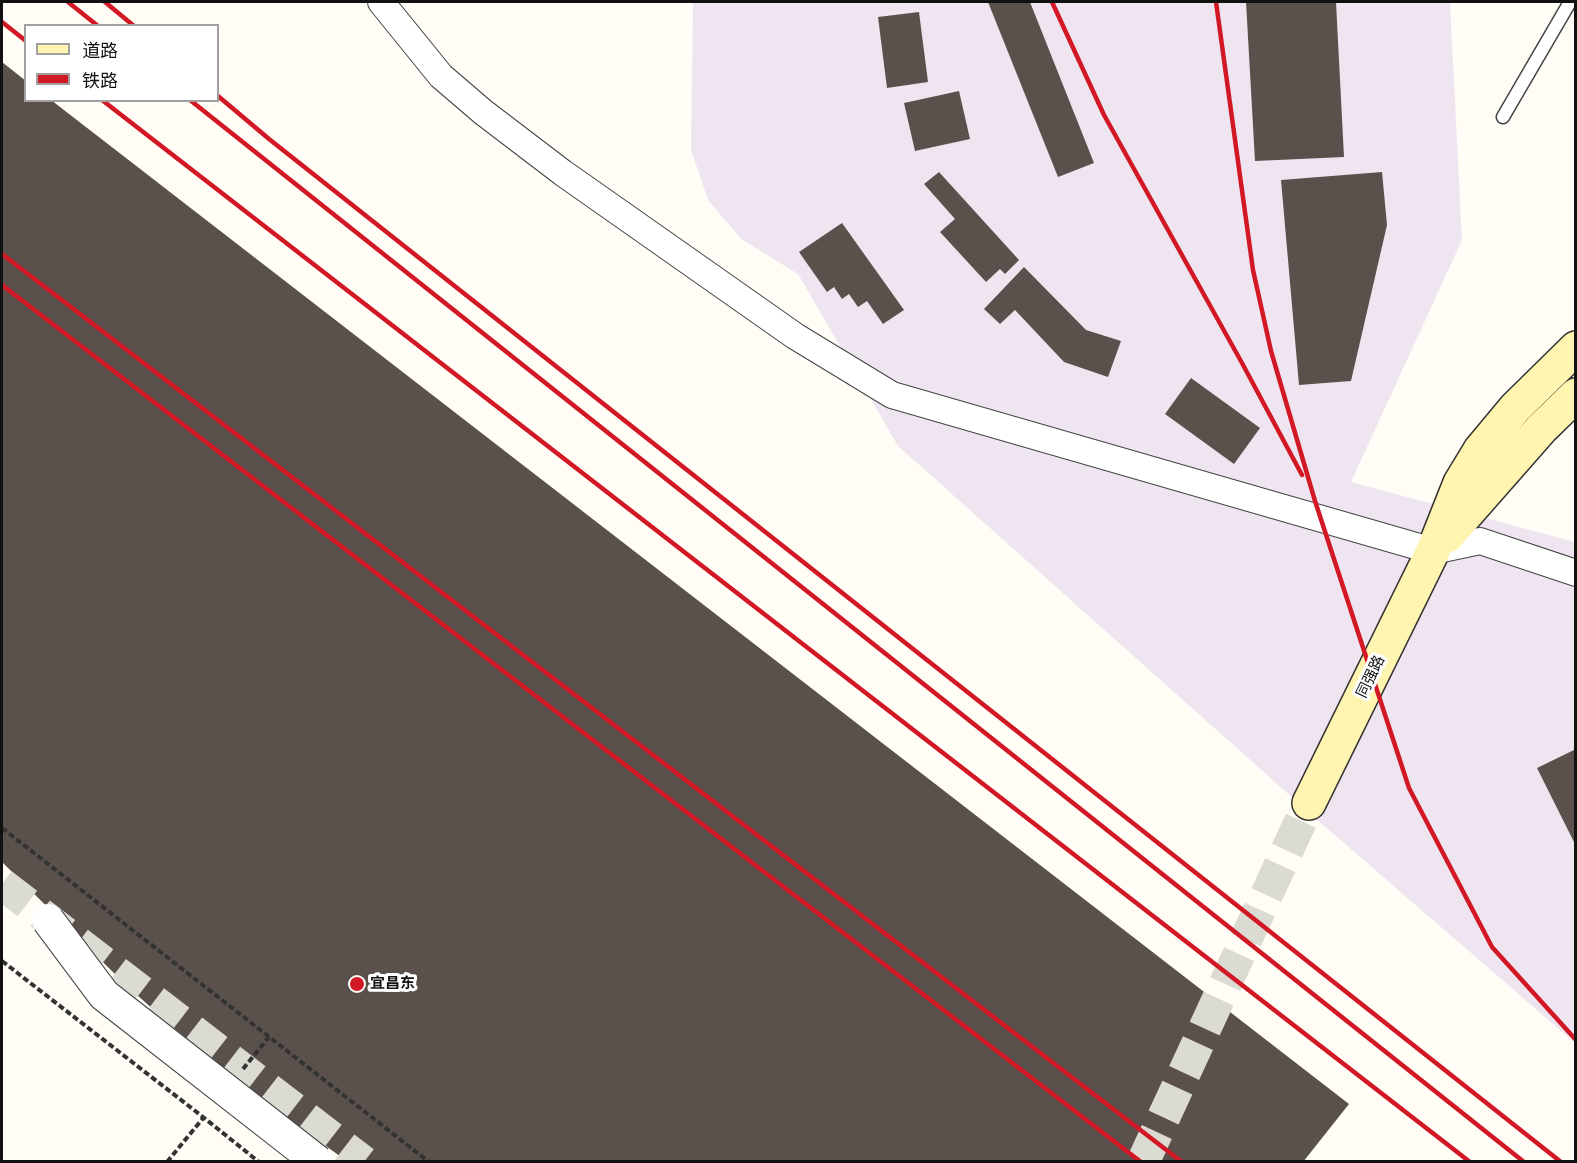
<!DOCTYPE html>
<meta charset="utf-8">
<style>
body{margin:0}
#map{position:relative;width:1577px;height:1163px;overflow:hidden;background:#fffdf5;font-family:Merriweather,"Noto Sans SC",serif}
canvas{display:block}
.frame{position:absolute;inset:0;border:3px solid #111;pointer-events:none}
.legend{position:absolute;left:24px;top:24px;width:195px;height:78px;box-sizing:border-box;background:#fff;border:2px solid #a0a0a0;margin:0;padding:8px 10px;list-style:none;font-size:18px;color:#111}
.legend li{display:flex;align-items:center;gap:12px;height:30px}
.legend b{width:30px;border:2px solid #a0a0a0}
</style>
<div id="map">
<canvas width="1577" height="1163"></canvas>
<div class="frame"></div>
<ul class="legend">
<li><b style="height:8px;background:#fff4b0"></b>道路</li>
<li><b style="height:8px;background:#d21725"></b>铁路</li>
</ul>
</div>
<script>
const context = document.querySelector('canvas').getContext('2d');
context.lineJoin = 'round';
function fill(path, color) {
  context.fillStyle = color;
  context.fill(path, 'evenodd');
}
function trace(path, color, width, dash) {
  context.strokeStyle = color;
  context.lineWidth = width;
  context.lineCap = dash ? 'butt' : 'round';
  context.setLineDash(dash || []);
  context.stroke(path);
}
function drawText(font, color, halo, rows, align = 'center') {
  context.font = font + ' Merriweather,"Noto Sans SC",serif';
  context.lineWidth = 6;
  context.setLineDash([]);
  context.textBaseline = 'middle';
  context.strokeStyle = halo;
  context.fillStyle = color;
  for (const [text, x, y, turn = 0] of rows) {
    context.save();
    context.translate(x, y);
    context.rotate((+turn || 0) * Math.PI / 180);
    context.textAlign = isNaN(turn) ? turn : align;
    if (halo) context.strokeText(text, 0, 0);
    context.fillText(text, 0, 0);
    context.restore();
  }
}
fill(new Path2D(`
 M 693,2 L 1450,2 L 1462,240 L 1351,482 L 1575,542 L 1575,1043 L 1322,824 L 898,446 L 798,274 L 741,239 L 708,200 L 691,150 Z`), '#eee5f0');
fill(new Path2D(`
 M 988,2 L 1030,2 L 1094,163 L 1058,177 Z
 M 1246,2 L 1336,2 L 1344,157 L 1255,161 Z
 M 919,12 L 928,82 L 887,88 L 878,17 Z
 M 2,62 L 26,81 L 26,100 L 51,100 L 1349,1104 L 1303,1162 L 348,1162 L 264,1101 L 182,1035 L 128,987 L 2,862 Z
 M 959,91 L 970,139 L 915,151 L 904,103 Z
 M 939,172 L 1019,260 L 1005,274 L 1000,269 L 986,282 L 940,232 L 955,219 L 924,184 Z
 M 1382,172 L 1387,225 L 1351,381 L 1299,385 L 1281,180 Z
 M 842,223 L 904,310 L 883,324 L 867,301 L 858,307 L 849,294 L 842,299 L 834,287 L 827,292 L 799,252 Z
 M 1024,267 L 1086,330 L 1121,341 L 1108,377 L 1064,362 L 1015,310 L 1000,324 L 984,309 Z
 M 1191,378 L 1260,428 L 1234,464 L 1165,414 Z
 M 1576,749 L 1576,846 L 1537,768 Z`), '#5b514c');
trace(new Path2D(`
 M 2,884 L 364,1162`), '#dbdad3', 32, [32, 16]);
trace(new Path2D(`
 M 1143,1162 L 1309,803`), '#dbdad3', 33, [33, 16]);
const service = new Path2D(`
 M 1503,117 L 1570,2`);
const minor = new Path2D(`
 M 381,2 L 441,76 L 483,112 L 563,173 L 795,336 L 892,395 L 1433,551 L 1480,541 L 1576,573`);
const secondary = new Path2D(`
 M 1447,536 L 1541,429 L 1576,395
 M 1309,803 L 1433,551 L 1460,483 L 1480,450 L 1515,408 L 1576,348`);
trace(service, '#444', 15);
trace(minor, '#444', 28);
trace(secondary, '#333', 36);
trace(new Path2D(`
 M 2,828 L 429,1162
 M 2,961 L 203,1117 L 259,1162
 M 243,1069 L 269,1037
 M 167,1162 L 204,1117`), '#333', 4, [6, 3]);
trace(service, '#fff', 12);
trace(minor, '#fff', 26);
trace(secondary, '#fff4b0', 33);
trace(new Path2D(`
 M 68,2 L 98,26
 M 105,2 L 134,26
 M 1052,2 L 1104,115 L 1242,363 L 1302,475
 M 1216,2 L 1253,270 L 1271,351 L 1315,501 L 1409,788 L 1492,947 L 1576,1040
 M 2,22 L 26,41
 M 218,96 L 269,139 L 1561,1162
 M 102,100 L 1470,1162
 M 190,100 L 1524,1162
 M 2,254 L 1182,1162
 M 2,285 L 1141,1162`), '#d21725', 4.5);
const tertiaryBridge = new Path2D(`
 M 48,920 L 104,995 L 318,1162`);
trace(tertiaryBridge, '#444', 34, []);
trace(tertiaryBridge, '#fff', 32);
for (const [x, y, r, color] of [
 [357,984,8,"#d21725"]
]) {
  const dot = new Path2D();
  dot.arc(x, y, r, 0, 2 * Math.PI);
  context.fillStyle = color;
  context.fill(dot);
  trace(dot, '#fff', 2);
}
drawText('15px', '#111', '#fff', [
 ["同强路",1371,677,-64]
]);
drawText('bold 15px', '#111', '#fff', [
 ["宜昌东",370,984]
], 'left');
</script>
